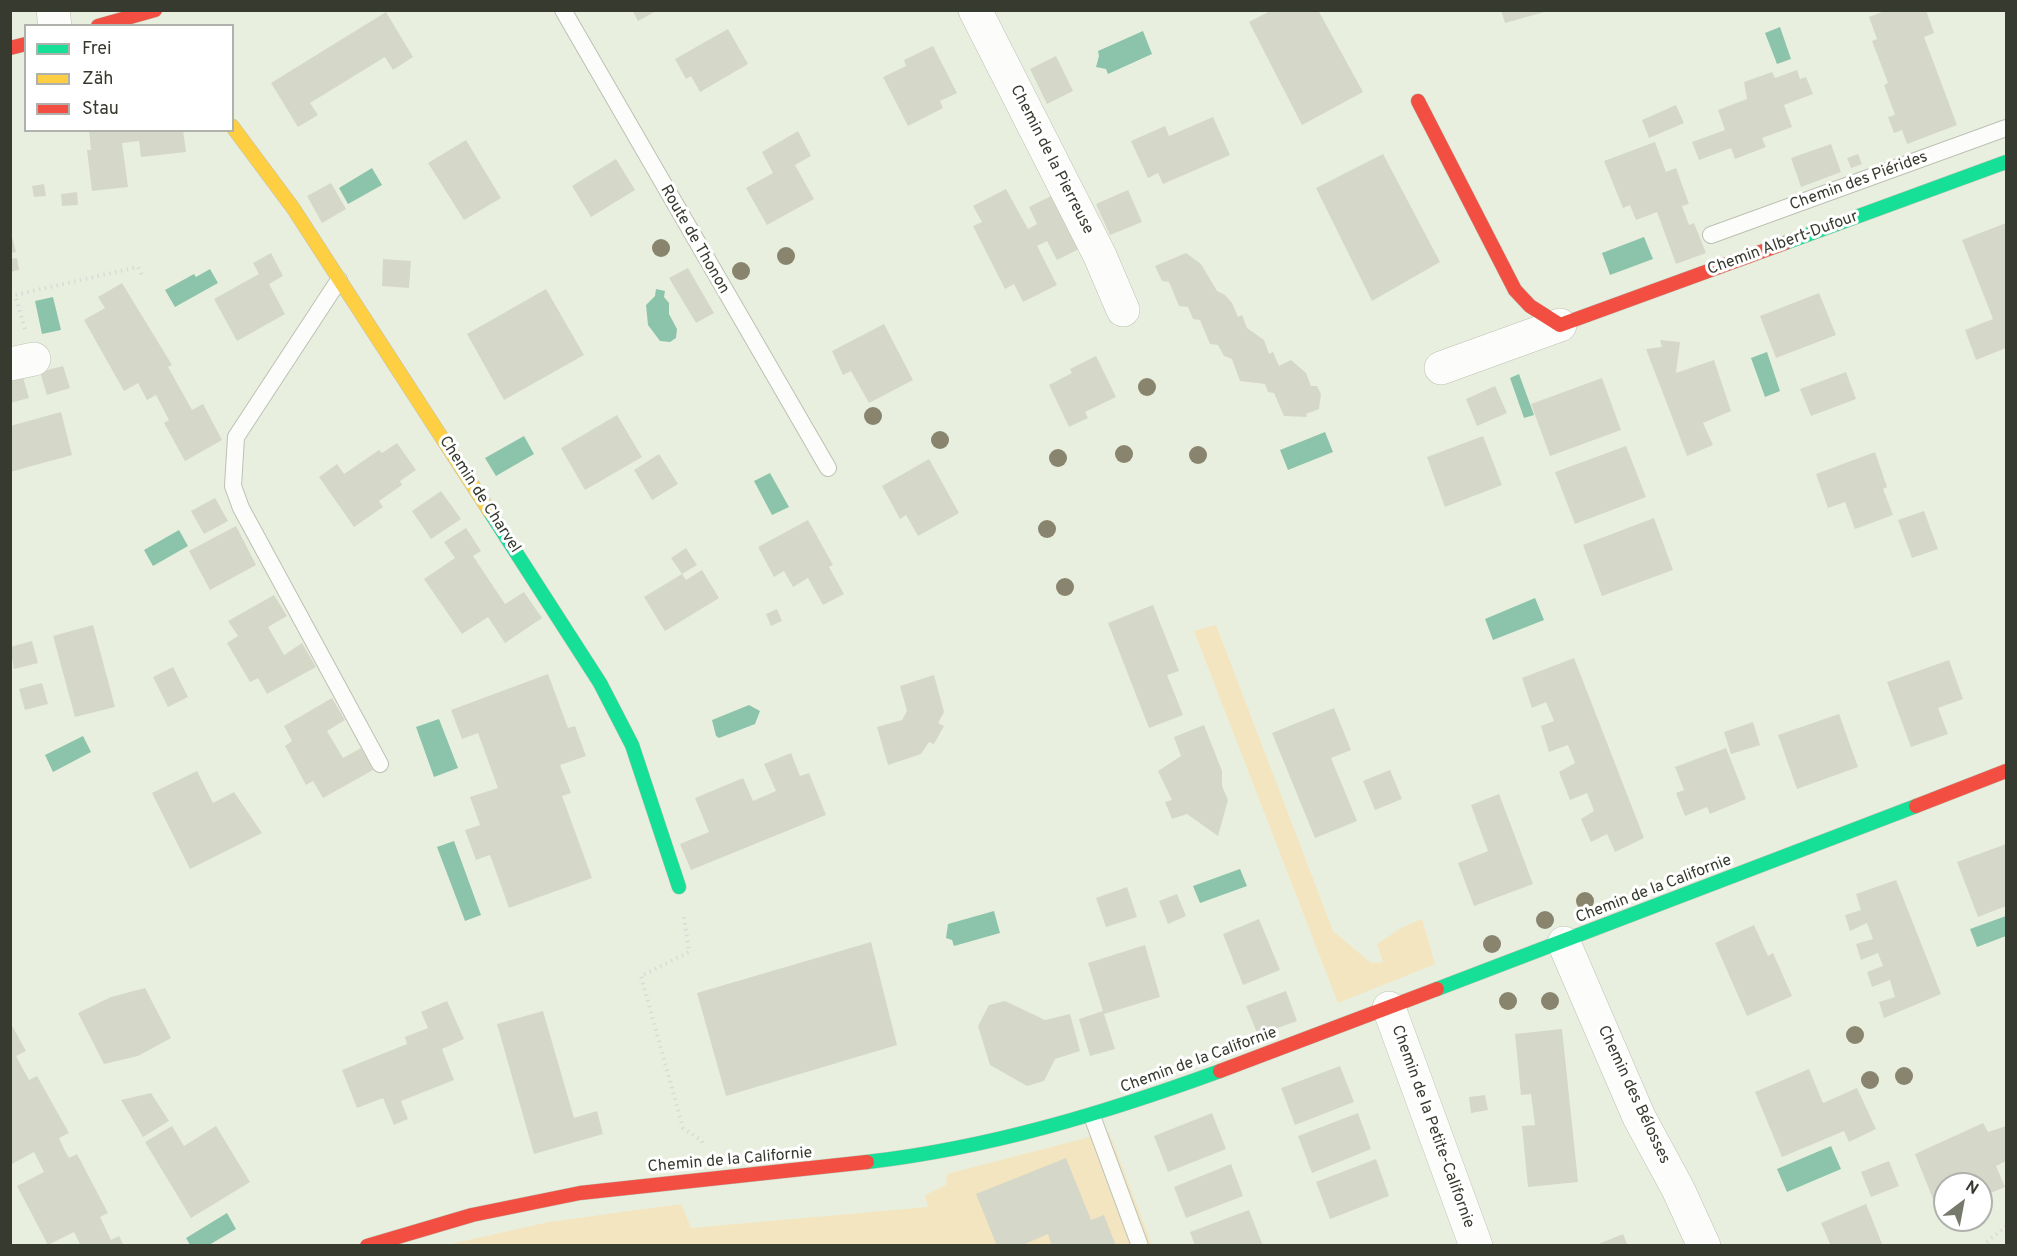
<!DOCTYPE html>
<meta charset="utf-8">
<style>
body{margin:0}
#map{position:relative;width:2017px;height:1256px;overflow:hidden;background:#e9efde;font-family:Overpass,sans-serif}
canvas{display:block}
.frame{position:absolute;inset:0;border:12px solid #373b2f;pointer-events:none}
.legend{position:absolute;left:24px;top:24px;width:210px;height:108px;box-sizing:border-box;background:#fff;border:2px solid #afb1ac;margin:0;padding:8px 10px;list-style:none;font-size:18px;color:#373b2f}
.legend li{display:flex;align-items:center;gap:12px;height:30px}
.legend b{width:30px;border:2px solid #afb1ac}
.north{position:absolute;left:1933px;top:1172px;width:60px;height:60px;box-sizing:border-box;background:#fff;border:2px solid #afb1ac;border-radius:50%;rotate:32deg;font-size:16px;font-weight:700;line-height:24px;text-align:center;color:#373b2f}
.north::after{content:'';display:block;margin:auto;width:21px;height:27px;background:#757a6c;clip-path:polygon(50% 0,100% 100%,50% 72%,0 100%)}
</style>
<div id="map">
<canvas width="2017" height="1256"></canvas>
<div class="frame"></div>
<ul class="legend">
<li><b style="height:8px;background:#16e098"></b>Frei</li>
<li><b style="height:8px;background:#ffcf43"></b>Zäh</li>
<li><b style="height:8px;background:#f24e42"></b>Stau</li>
</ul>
<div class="north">N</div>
</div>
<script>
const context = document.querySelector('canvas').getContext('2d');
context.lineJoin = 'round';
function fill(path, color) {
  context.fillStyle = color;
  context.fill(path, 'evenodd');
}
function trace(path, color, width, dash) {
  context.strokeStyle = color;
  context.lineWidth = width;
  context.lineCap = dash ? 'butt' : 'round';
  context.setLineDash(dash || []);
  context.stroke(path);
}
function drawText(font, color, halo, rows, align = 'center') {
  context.font = font + ' Overpass,sans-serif';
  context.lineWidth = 6;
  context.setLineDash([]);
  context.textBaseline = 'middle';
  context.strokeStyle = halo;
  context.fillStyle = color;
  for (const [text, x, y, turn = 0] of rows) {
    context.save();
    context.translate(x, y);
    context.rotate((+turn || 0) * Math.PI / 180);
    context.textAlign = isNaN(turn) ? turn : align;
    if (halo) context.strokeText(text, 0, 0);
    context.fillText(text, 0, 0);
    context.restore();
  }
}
fill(new Path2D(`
 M 1216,625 L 1333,931 L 1371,963 L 1383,962 L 1377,944 L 1401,928 L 1422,919 L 1435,964 L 1338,1003 L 1194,631 Z
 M 1109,1132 L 1152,1245 L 442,1246 L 549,1222 L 681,1204 L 691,1228 L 928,1207 L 925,1195 L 946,1185 L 947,1174 Z`), '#f3e5c0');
fill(new Path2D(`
 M 1780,27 L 1791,59 L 1777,64 L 1765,33 Z
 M 1143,31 L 1152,54 L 1108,74 L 1106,69 L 1096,67 L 1099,56 L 1098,51 Z
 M 372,168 L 382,185 L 348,204 L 339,188 Z
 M 1644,237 L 1653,259 L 1610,275 L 1602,253 Z
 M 210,269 L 218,283 L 175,307 L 165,290 L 194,274 L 196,277 Z
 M 656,289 L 665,291 L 664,297 L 669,303 L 669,314 L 677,329 L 676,338 L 670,342 L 660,341 L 648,325 L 646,305 L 655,296 Z
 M 53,297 L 61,330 L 42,334 L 35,301 Z
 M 1767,352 L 1780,391 L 1765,397 L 1751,358 Z
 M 1519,374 L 1534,415 L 1524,418 L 1510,378 Z
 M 1325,432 L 1333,452 L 1288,470 L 1280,450 Z
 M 524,436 L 534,454 L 496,476 L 485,458 Z
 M 770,473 L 789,507 L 772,515 L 754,481 Z
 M 179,530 L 188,546 L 153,566 L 144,550 Z
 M 1535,598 L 1544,620 L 1493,640 L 1485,619 Z
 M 749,705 L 760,711 L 755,724 L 719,738 L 716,736 L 712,720 Z
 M 439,719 L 458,768 L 434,777 L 416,727 Z
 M 83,736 L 91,752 L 53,772 L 45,755 Z
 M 454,841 L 481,915 L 465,921 L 437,847 Z
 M 1240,869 L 1247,886 L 1200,903 L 1193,886 Z
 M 994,911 L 1000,933 L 954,946 L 952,940 L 946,938 L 948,924 Z
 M 2006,916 L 2006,936 L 1977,947 L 1970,929 Z
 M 1831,1146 L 1841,1169 L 1787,1192 L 1777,1169 Z
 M 227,1213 L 236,1229 L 209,1245 L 190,1245 L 186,1238 Z`), '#8bc4ab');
fill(new Path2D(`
 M 632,10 L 658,10 L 638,21 Z
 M 1272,10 L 1318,10 L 1363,92 L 1302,125 L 1249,22 Z
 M 1501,10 L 1548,10 L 1548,11 L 1505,23 Z
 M 1887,10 L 1926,10 L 1934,33 L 1924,37 L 1957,125 L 1907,144 L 1902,130 L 1894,133 L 1888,117 L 1895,115 L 1884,85 L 1888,83 L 1872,41 L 1877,39 L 1869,17 Z
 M 386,12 L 413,57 L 393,70 L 385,57 L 310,103 L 318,115 L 298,127 L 271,83 Z
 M 728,29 L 748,64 L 700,92 L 691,76 L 686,79 L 675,59 Z
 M 933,46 L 957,93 L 940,101 L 943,108 L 908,126 L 883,77 L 906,66 L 904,60 Z
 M 1056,56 L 1073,91 L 1047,104 L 1030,69 Z
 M 1797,70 L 1800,79 L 1806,77 L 1813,94 L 1784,105 L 1792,127 L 1762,138 L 1766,147 L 1735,159 L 1731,148 L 1699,160 L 1692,142 L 1725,130 L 1718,110 L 1747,99 L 1744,82 L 1772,72 L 1775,78 Z
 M 1676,105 L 1684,123 L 1649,138 L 1642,120 Z
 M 1213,117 L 1230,155 L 1163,184 L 1158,173 L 1148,178 L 1131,141 L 1165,126 L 1169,136 Z
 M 89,130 L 183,130 L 186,152 L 141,157 L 139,141 L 122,143 L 128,187 L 92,191 L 87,150 L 91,150 Z
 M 798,131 L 811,156 L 795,165 L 814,199 L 767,225 L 746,188 L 773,173 L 762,152 Z
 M 466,140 L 501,198 L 464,220 L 428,163 Z
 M 1655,142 L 1666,172 L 1676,168 L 1689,204 L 1682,206 L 1689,225 L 1694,223 L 1706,253 L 1676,264 L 1657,212 L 1636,220 L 1630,205 L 1623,208 L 1604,161 Z
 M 1831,144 L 1841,172 L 1801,187 L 1791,158 Z
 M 1383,154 L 1440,262 L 1372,301 L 1316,188 Z
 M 1858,154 L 1862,164 L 1851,168 L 1847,158 Z
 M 616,159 L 635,190 L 591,217 L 572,186 Z
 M 331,183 L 346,209 L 322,223 L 307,196 Z
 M 44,184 L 46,196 L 34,197 L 32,186 Z
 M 1006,189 L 1028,229 L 1037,224 L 1029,207 L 1051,196 L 1079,249 L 1057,260 L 1047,241 L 1037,246 L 1057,285 L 1023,302 L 1014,284 L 1005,289 L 973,226 L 982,222 L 973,206 Z
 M 1128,190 L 1142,222 L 1110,235 L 1096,204 Z
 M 77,192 L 78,205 L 62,206 L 61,194 Z
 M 2006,223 L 2006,348 L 1976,360 L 1965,330 L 1993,319 L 1962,240 Z
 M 10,229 L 16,252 L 10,253 Z
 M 271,253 L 283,276 L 269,284 L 285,314 L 237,341 L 214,299 L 259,274 L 253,263 Z
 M 1186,253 L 1201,264 L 1217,291 L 1225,295 L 1232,303 L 1238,317 L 1242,315 L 1247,328 L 1264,340 L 1269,354 L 1273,352 L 1279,366 L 1291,360 L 1306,373 L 1311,386 L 1317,386 L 1321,394 L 1319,409 L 1306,414 L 1307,417 L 1284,416 L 1274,393 L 1268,392 L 1265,384 L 1240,381 L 1232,359 L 1224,356 L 1218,345 L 1210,344 L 1200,320 L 1193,319 L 1188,307 L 1179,306 L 1169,282 L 1162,281 L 1155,266 Z
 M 17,258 L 19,270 L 10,272 L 10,259 Z
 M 383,259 L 411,261 L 409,288 L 382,286 Z
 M 688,268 L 714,313 L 696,323 L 669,278 Z
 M 122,283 L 172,365 L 168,367 L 192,410 L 203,404 L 222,440 L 185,461 L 164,423 L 169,420 L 156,395 L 147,400 L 138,383 L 124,391 L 84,320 L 105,308 L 98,297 Z
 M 546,289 L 584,355 L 504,400 L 467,334 Z
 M 1819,293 L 1836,335 L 1776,358 L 1760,316 Z
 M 884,324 L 913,380 L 869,403 L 851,371 L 843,375 L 832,351 Z
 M 1660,340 L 1680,342 L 1676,373 L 1714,360 L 1731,411 L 1703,423 L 1713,445 L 1687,456 L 1646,349 L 1662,347 Z
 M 1096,356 L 1116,397 L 1085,412 L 1088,418 L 1069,427 L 1049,385 L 1072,373 L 1070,369 Z
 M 63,366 L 70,388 L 47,395 L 40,372 Z
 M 1846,372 L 1856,399 L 1811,416 L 1800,389 Z
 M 23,377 L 29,398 L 10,403 L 10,381 Z
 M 1602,378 L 1621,430 L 1550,456 L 1531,404 Z
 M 1495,386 L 1507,413 L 1477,426 L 1466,399 Z
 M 61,412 L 72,455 L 10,472 L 10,426 Z
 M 617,415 L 642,457 L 585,490 L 561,448 Z
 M 1483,436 L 1502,485 L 1445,507 L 1427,457 Z
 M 397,443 L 416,470 L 400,481 L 402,485 L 379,501 L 383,507 L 354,527 L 319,477 L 337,464 L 344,474 L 379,450 L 382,453 Z
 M 1626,446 L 1646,497 L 1575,524 L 1555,472 Z
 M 1875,452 L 1887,487 L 1883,489 L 1893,515 L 1855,529 L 1845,502 L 1828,508 L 1816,474 Z
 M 659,454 L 678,484 L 652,500 L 634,470 Z
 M 929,459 L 959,513 L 918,536 L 906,515 L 900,519 L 882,486 Z
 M 441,491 L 461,519 L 431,539 L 412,511 Z
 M 215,498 L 228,521 L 204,534 L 191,511 Z
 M 1924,511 L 1938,549 L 1912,558 L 1898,520 Z
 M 1654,518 L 1673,570 L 1602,596 L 1583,545 Z
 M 808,520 L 833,565 L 829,567 L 844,594 L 823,605 L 808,578 L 793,587 L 784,571 L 774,577 L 758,547 Z
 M 236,526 L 256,565 L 210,590 L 189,551 Z
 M 466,528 L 481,551 L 473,556 L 505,604 L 524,592 L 542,618 L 505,643 L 488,617 L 462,634 L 424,579 L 455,558 L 444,542 Z
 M 686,548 L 697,565 L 682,574 L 671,558 Z
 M 702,570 L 719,598 L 665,631 L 644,597 L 682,574 L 686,580 Z
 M 274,595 L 287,616 L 268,627 L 284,655 L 302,643 L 316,667 L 267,694 L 258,678 L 250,682 L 227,643 L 238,636 L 228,621 Z
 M 1153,605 L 1179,671 L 1167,675 L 1183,715 L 1149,728 L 1108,623 Z
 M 777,609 L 782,621 L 771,626 L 766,614 Z
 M 93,625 L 115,707 L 75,717 L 53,636 Z
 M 32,641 L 38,663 L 14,669 L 10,647 Z
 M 1574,658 L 1644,838 L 1615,852 L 1607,834 L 1591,842 L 1581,819 L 1594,811 L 1587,793 L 1570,800 L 1559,772 L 1575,763 L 1568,745 L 1549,752 L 1541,726 L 1554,721 L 1546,702 L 1532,708 L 1522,678 Z
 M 1949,660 L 1963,699 L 1938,708 L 1948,734 L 1911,747 L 1887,682 Z
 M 173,667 L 188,697 L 168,707 L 153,677 Z
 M 548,674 L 568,728 L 575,726 L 586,756 L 560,765 L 571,793 L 562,796 L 592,878 L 509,908 L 490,855 L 476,860 L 465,830 L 480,825 L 470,797 L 498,788 L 478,733 L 462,739 L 451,710 Z
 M 934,675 L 944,712 L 938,723 L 944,726 L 934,744 L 929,742 L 921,754 L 888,765 L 877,727 L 902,720 L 907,711 L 900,686 Z
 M 42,683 L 48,704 L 25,710 L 19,689 Z
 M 332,698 L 345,720 L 327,731 L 343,758 L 361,748 L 373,770 L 323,798 L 313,781 L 306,785 L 285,746 L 292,741 L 284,726 Z
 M 1334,708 L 1351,750 L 1331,758 L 1357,821 L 1315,838 L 1272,733 Z
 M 1839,714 L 1858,767 L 1797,789 L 1778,735 Z
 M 1753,722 L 1760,745 L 1731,754 L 1724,732 Z
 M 1204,725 L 1222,771 L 1222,786 L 1228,800 L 1218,836 L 1187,814 L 1172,819 L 1165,802 L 1172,800 L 1158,771 L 1181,756 L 1174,737 Z
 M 1726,748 L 1746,799 L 1710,814 L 1707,807 L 1685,816 L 1676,793 L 1684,790 L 1675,767 Z
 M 791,753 L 800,776 L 809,773 L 826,815 L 691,870 L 680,844 L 709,832 L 695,798 L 743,778 L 753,801 L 776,791 L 764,764 Z
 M 1390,770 L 1402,799 L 1375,810 L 1363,781 Z
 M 197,771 L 213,803 L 234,792 L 262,833 L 190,869 L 152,793 Z
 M 1499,794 L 1533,884 L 1474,906 L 1458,863 L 1488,851 L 1471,805 Z
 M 2006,844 L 2006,906 L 1978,917 L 1957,862 Z
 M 1896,880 L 1941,994 L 1884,1018 L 1879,1002 L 1895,997 L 1890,980 L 1872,987 L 1867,972 L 1883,966 L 1878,953 L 1861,960 L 1856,944 L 1873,939 L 1867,923 L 1850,931 L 1845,915 L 1861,910 L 1856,894 Z
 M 1127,887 L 1137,917 L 1106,927 L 1096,898 Z
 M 1177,894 L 1186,916 L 1168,924 L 1159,901 Z
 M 1259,919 L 1280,970 L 1243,985 L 1223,934 Z
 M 1754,925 L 1768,956 L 1773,953 L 1792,996 L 1747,1016 L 1715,943 Z
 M 871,942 L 897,1045 L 726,1096 L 697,993 Z
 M 1145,945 L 1160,997 L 1104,1014 L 1115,1049 L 1090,1056 L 1079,1019 L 1103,1011 L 1088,963 Z
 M 145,988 L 171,1038 L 138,1056 L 104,1064 L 78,1013 L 111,997 Z
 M 1286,991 L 1297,1021 L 1258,1035 L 1246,1006 Z
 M 447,1001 L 464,1039 L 442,1049 L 454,1080 L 401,1101 L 408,1119 L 394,1125 L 383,1098 L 357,1108 L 342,1070 L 407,1044 L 405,1037 L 428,1028 L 421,1012 Z
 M 1005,1001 L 1045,1020 L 1070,1014 L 1080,1051 L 1055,1059 L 1044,1081 L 1027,1086 L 990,1065 L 978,1026 L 989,1005 Z
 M 543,1011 L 574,1118 L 597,1111 L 603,1134 L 534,1154 L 497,1024 Z
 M 10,1022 L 26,1051 L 16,1056 L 29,1080 L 37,1076 L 69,1133 L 59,1138 L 64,1149 L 69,1158 L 77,1154 L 108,1213 L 100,1217 L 111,1240 L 119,1236 L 124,1246 L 81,1246 L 74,1232 L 48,1245 L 17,1186 L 44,1172 L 34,1152 L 10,1165 Z
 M 1562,1029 L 1578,1182 L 1528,1187 L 1522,1126 L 1535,1125 L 1531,1094 L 1521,1095 L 1515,1034 Z
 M 1340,1066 L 1354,1102 L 1295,1125 L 1281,1088 Z
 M 1809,1069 L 1823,1103 L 1857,1088 L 1876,1129 L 1849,1142 L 1844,1131 L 1782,1157 L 1755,1092 Z
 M 151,1093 L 169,1121 L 143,1137 L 121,1100 Z
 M 1485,1095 L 1488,1110 L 1471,1113 L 1469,1097 Z
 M 1212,1113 L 1226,1149 L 1168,1172 L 1154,1136 Z
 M 1358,1113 L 1371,1149 L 1312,1173 L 1298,1136 Z
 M 1983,1123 L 1988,1132 L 2006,1126 L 2006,1161 L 1996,1166 L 2005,1187 L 1981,1197 L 1981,1184 L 1945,1184 L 1945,1212 L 1939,1214 L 1915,1154 Z
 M 172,1126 L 184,1146 L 216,1126 L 250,1182 L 191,1218 L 145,1142 Z
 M 1066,1158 L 1091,1220 L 1104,1215 L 1116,1246 L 1052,1246 L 1048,1234 L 1020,1246 L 997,1246 L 976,1194 Z
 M 1376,1159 L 1389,1196 L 1330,1219 L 1316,1182 Z
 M 1889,1161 L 1899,1186 L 1871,1197 L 1861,1172 Z
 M 1231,1164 L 1243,1196 L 1186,1218 L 1174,1187 Z
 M 1866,1204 L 1883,1246 L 1831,1246 L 1821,1223 Z
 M 1249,1210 L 1263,1246 L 1195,1246 L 1190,1232 Z
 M 1623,1234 L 1628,1246 L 1596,1246 L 1596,1245 Z`), '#d5d7c9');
const lane = new Path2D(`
 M 563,10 L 828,468
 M 1711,235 L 2006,128
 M 339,280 L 236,437 L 233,486 L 241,508 L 380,764
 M 1092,1116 L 1140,1246`);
const street = new Path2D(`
 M 53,10 L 55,26
 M 975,10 L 1100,256 L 1123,310
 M 10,364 L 34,359
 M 1441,368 L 1560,325
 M 1564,943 L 1639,1117 L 1678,1189 L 1704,1246
 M 1389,1008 L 1476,1246`);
const fast = new Path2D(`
 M 1785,243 L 2006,162
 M 490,512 L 600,683 L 632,745 L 679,887
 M 1437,989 L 1916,806
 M 867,1162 C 989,1148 1105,1113 1220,1071`);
const slow = new Path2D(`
 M 232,126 L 293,208 L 490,512`);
const jam = new Path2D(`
 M 98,26 L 155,10
 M 10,48 L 26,44
 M 1418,101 L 1515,290 L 1530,306 L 1560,325 L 1785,243
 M 1916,806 L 2006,771
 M 1220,1071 L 1437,989
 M 367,1246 L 472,1215 L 580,1193 L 867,1162`);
trace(lane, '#bcc1b3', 18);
trace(street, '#bcc1b3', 34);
trace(fast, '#bcc1b3', 15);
trace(slow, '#bcc1b3', 15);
trace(jam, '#bcc1b3', 15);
trace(new Path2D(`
 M 25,329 L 15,295 L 138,267 L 143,278
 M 684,917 L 689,952 L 641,976 L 683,1128 L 702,1141 L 703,1145
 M 1982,1246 L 2006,1226`), '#dadbd6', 4, [1.5, 4.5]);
trace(lane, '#fcfdfa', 16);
trace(street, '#fcfdfa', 33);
trace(fast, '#16e098', 14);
trace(slow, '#ffcf43', 14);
trace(jam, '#f24e42', 14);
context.fillStyle = '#89846d';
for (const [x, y] of [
 [661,248],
 [786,256],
 [741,271],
 [1147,387],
 [873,416],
 [940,440],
 [1124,454],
 [1198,455],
 [1058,458],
 [1047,529],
 [1065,587],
 [1585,901],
 [1545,920],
 [1492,944],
 [1508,1001],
 [1550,1001],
 [1855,1035],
 [1904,1076],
 [1870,1080]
]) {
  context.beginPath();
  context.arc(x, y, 9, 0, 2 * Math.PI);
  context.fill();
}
drawText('16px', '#373b2f', '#fff', [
 ["Chemin de la Pierreuse",1051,160,63],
 ["Chemin des Piérides",1859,182,-20],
 ["Route de Thonon",694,240,60],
 ["Chemin Albert-Dufour",1783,244,-20],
 ["Chemin de Charvel",479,495,57],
 ["Chemin de la Californie",1654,890,-21],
 ["Chemin de la Californie",1199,1061,-20],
 ["Chemin des Bélosses",1633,1095,65],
 ["Chemin de la Petite-Californie",1432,1127,70],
 ["Chemin de la Californie",730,1161,-5]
]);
</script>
